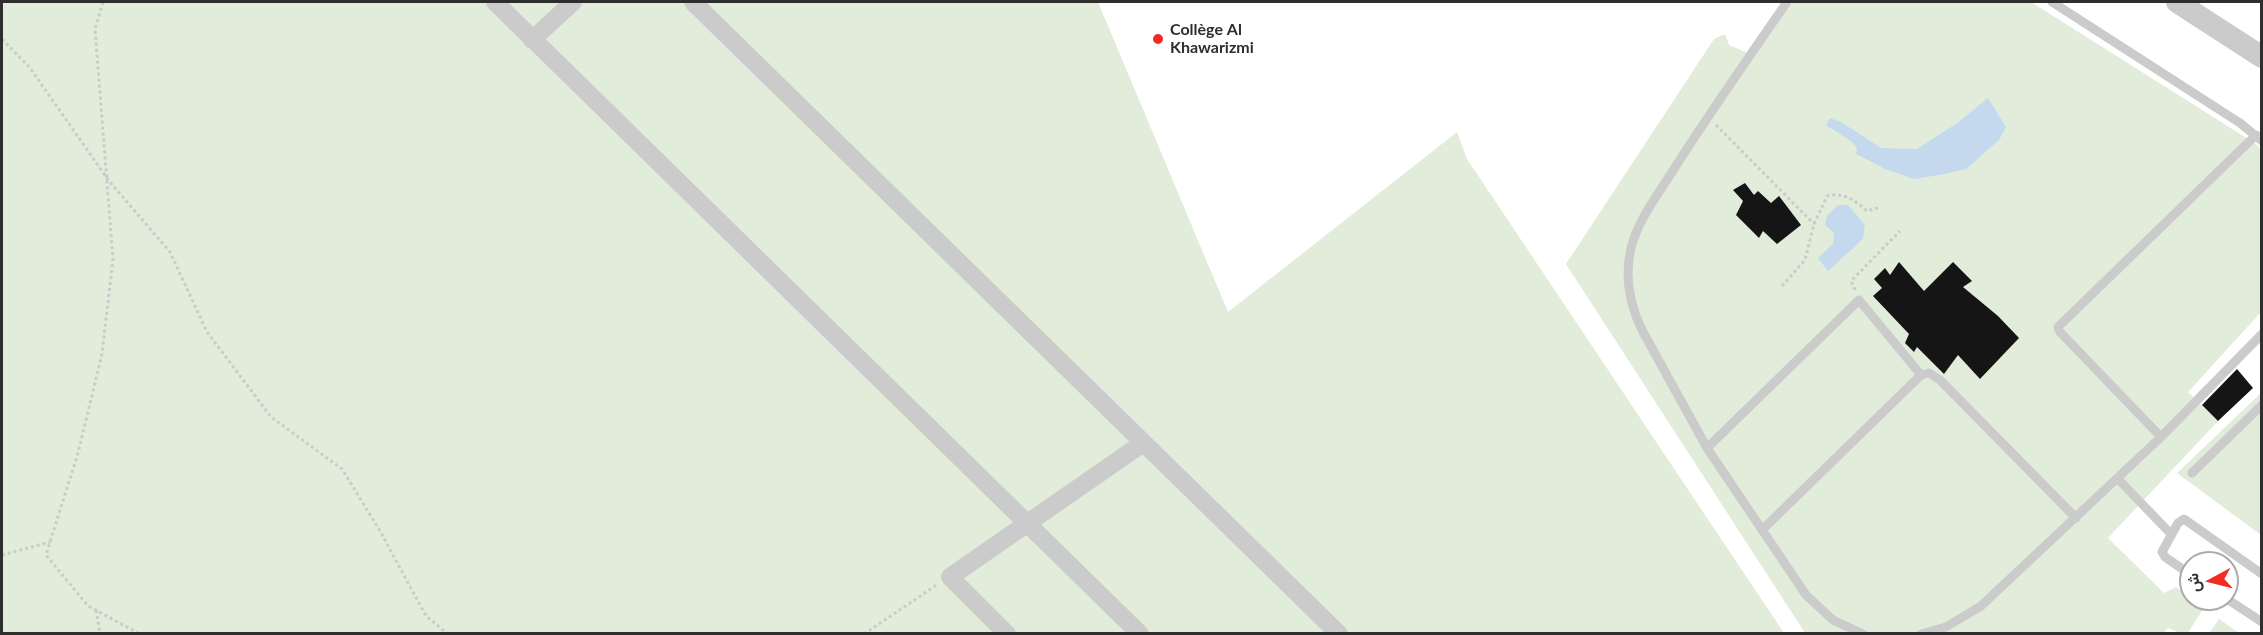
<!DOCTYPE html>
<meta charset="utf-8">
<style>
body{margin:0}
#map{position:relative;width:2263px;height:635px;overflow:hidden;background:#fff;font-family:Lato,Vazirmatn,sans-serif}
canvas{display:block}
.frame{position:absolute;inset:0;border:3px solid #2e2e2e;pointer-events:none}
.north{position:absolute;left:2179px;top:551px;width:60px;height:60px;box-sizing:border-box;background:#fff;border:2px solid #ababab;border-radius:50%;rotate:263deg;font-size:16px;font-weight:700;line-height:24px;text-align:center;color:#2e2e2e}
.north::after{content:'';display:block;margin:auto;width:21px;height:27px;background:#f12c24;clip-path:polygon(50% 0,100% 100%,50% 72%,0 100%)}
</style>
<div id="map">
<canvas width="2263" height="635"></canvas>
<div class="frame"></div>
<div class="north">ش</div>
</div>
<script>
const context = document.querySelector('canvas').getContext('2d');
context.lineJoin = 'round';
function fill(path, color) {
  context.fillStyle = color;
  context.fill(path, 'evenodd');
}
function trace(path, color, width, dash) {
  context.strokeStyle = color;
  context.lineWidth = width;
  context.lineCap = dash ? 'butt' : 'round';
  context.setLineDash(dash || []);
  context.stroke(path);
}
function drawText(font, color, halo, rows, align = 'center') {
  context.font = font + ' Lato,sans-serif';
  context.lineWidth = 6;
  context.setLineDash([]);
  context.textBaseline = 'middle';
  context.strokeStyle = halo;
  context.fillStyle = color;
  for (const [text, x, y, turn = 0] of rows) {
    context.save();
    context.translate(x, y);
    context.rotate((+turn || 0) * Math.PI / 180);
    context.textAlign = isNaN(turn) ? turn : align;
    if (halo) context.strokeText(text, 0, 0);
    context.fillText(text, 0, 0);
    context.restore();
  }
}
fill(new Path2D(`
 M 2,2 L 1098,2 L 1228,312 L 1457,132 L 1467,159 L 1784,633 L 2,633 Z
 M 1786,2 L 2031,2 L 2256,144 L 2261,150 L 2261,312 L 2188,392 L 2218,421 L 2108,538 L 2164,593 L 2176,587 L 2203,609 L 2188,633 L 2180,633 L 2168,628 L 2163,634 L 1805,633 L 1566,264 L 1714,39 L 1725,34 L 1729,45 L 1748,53 Z
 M 2261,393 L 2261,535 L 2177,473 Z
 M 2219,619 L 2239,633 L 2209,633 Z`), '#e2ecda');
fill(new Path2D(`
 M 1988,98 L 2006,127 L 1999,140 L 1966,169 L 1945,174 L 1914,179 L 1885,169 L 1856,154 L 1857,148 L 1851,141 L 1826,125 L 1830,118 L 1841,122 L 1881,148 L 1917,149 L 1959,122 Z
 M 1838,205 L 1848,205 L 1865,225 L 1863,239 L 1828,271 L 1818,258 L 1833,244 L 1834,233 L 1825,225 L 1827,216 Z`), '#c5d9ee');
fill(new Path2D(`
 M 1745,183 L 1754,195 L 1758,191 L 1771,203 L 1779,196 L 1801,225 L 1777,244 L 1763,231 L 1759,238 L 1736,215 L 1743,201 L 1733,190 Z
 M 1899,262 L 1924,291 L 1953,262 L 1972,281 L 1963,287 L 1998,316 L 2019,338 L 1980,379 L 1958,355 L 1944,374 L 1917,347 L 1914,352 L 1905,343 L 1909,334 L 1873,296 L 1882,288 L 1874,279 L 1885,268 L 1890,275 Z
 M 2237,369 L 2253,388 L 2218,421 L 2202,405 Z`), '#151515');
trace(new Path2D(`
 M 103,2 L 95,29 L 113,259 L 102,354 L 78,453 L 46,555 L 88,606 L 140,634
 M 2,39 L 30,68 L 109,181 L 170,252 L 207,332 L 271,417 L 342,469 L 380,531 L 426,616 L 448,634
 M 1716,125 L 1814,224
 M 1782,286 L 1805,260 L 1814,224 L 1827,196 C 1844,192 1855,200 1867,211 L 1878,208
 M 1855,290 L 1851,281 L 1900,231
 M 2,555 L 50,542
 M 96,610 L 100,634
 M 864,634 L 938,584`), '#cbcbcb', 3, [3, 3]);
trace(new Path2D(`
 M 1787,2 C 1748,58 1709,114 1672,172 C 1657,196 1638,220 1631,248 C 1624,278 1630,306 1643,332 L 1707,448 L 1806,595 L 1833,620 L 1863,634
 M 2052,2 L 2240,123 L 2262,141
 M 2161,437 L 2060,332 L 2058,327 L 2256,135
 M 1707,448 L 1859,300 L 1921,375 L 1929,373 L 1940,380 L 2076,518
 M 2192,473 L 2262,405
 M 2118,479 L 2171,534
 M 1762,530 L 1921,375
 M 2191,575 L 2165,557 L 2162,552 L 2178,523 L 2184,519 L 2262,574
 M 2227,599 L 2262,622
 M 1921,634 L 1946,627 L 1981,606 L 2161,437 L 2262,334`), '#cbcbcb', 9);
trace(new Path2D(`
 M 495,2 L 1140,634
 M 693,2 L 1339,634
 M 532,40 L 573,2
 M 1007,634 L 950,577 L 1143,443`), '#cbcbcb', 18);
trace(new Path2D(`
 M 2177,2 L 2262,57`), '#cbcbcb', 22);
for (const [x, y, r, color] of [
 [1158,39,6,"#f12c24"]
]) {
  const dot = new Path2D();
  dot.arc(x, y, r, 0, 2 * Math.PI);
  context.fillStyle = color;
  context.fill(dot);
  trace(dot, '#fff', 2);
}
drawText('bold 16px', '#2e2e2e', '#fff', [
 ["Collège Al",1170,30],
 ["Khawarizmi",1170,48]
], 'left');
</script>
